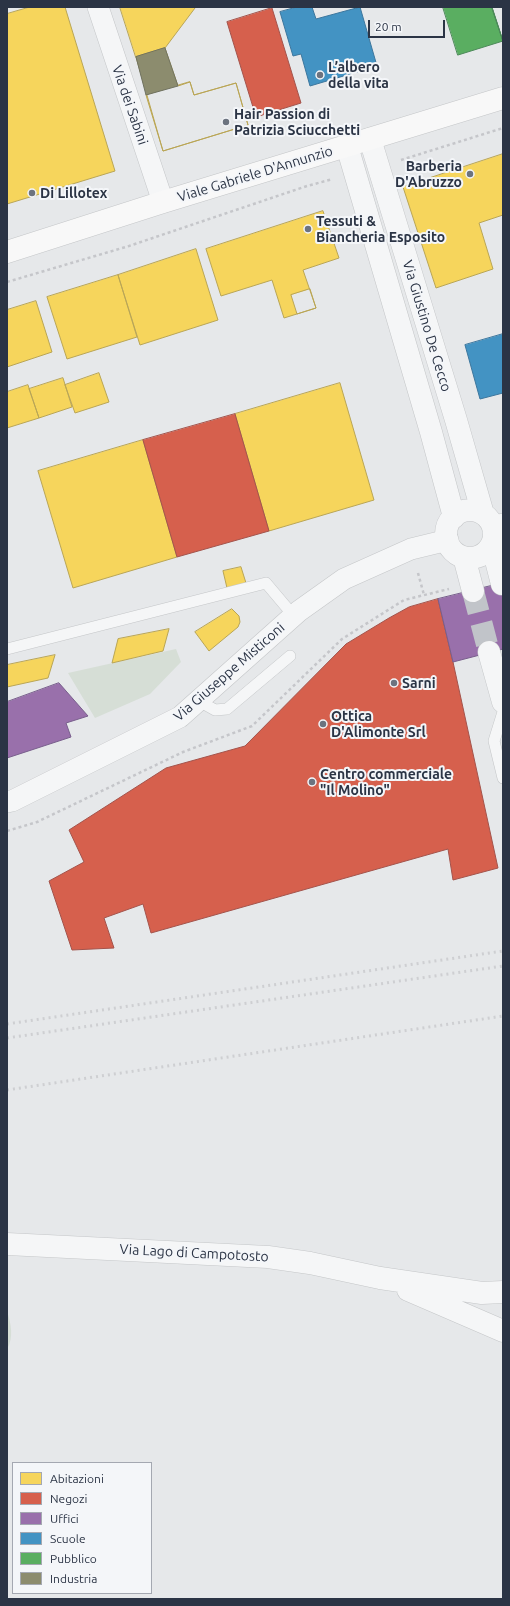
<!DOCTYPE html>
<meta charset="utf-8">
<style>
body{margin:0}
#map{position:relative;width:510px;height:1606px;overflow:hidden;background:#e6e8ea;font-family:Ubuntu,sans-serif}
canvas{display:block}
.frame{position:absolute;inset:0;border:8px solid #2b3445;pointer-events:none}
.legend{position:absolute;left:12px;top:1462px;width:140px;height:132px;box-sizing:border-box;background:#f4f6f9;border:1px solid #a4a8b1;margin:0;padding:5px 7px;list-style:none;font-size:12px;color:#2b3445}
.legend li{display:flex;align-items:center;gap:8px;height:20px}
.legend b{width:20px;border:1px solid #a4a8b1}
.scale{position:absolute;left:368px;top:20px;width:77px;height:18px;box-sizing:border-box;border:2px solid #2b3445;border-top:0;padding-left:5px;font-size:12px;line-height:14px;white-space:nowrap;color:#2b3445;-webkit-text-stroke:3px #f4f6f9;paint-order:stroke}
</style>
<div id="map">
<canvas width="510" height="1606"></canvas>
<div class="frame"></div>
<ul class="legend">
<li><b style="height:11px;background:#f6d55c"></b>Abitazioni</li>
<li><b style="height:11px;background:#d6604d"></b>Negozi</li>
<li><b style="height:11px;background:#9970ab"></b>Uffici</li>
<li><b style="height:11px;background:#4393c3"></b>Scuole</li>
<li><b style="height:11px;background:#5aae61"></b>Pubblico</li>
<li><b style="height:11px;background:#8c8c6e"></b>Industria</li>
</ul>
<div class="scale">20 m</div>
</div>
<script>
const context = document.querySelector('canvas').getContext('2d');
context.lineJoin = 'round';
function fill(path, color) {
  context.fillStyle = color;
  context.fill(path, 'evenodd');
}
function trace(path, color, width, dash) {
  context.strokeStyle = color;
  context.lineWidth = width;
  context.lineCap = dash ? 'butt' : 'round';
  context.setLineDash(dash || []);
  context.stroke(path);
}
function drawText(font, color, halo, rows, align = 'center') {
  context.font = font + ' Ubuntu,sans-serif';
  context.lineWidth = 4;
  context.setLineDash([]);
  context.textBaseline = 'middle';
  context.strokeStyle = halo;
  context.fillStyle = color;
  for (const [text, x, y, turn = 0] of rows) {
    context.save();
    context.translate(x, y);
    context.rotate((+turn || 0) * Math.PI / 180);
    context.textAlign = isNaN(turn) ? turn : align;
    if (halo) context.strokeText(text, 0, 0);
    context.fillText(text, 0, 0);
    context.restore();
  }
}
fill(new Path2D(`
 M 176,649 L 181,662 L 150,694 L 95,718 L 68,673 Z
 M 7,1311 C 11,1323 14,1338 7,1349 Z`), '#d6ded6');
const homes = new Path2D(`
 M 30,7 L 65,7 L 115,171 L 7,204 L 7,14 Z
 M 120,7 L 195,7 L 195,8 L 165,48 L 136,57 Z
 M 165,48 L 178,86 L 190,82 L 194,95 L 236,83 L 248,125 L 163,151 L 136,57 Z
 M 190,82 L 194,95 L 236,83 L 248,125 L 163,151 L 146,95 Z
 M 503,154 L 503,215 L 479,223 L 493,269 L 436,288 L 403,187 Z
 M 323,211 L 339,258 L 303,270 L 316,308 L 284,318 L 272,280 L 221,296 L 206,249 Z
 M 196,249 L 218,320 L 140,345 L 118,275 Z
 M 118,275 L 137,337 L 67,359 L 47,297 Z
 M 310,289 L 316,308 L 297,314 L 291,295 Z
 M 36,301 L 52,352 L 7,367 L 7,310 Z
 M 99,373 L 109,402 L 75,413 L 65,385 Z
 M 63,378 L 72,407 L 39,418 L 29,389 Z
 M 340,383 L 374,500 L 269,531 L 235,414 Z
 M 28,385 L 39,418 L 7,428 L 7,392 Z
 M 143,440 L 177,557 L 73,588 L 38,471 Z
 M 241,567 L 246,583 L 227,588 L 223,571 Z
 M 232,609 L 239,616 L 240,622 L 238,627 L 209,651 L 195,632 Z
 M 169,629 L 163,651 L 112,663 L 118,639 Z
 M 55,655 L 48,678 L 7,687 L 7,665 Z`);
fill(homes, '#f6d55c');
trace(homes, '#b9a555', 1);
const shops = new Path2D(`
 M 272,8 L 301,103 L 256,117 L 227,22 Z
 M 235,414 L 269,531 L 177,557 L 143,440 Z
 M 438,599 L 453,662 L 498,868 L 453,880 L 448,849 L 151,933 L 143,904 L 104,918 L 114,948 L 72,950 L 49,881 L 84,862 L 69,830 L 166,768 L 245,746 L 346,644 L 389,618 L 409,607 Z`);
fill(shops, '#d6604d');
trace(shops, '#a3534b', 1);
const offices = new Path2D(`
 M 503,583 L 503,649 L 453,662 L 438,599 Z
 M 59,683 L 88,716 L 66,723 L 71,737 L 7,758 L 7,702 Z`);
fill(offices, '#9970ab');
trace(offices, '#785e8c', 1);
const schools = new Path2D(`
 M 297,7 L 312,7 L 316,19 L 360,7 L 377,66 L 310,86 L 301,54 L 293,56 L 280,12 Z
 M 503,334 L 503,393 L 480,399 L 465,345 Z`);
fill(schools, '#4393c3');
trace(schools, '#3c769d', 1);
const public = new Path2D(`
 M 443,7 L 492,7 L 503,41 L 458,55 Z
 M 492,7 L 503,7 L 503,41 Z
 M 492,7 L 503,7 L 503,41 Z`);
fill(public, '#5aae61');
trace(public, '#4c8959', 1);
const industry = new Path2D(`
 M 165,48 L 178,86 L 146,95 L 136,57 Z`);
fill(industry, '#8c8c6e');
trace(industry, '#6f7262', 1);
trace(new Path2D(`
 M 473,591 L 489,652`), '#c1c4c9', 22, [22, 11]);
const service = new Path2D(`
 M 7,649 L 266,583 L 293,615
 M 199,701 L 215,710 L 227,709 L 290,656
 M 503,712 L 494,741 L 503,778`);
const minor = new Path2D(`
 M 98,7 L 163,202
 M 493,527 L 503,524
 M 7,802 L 12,801 L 180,717 L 299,611 L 344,579 L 411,549 L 448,540`);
const tertiary = new Path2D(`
 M 370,139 L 456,420 L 483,514
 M 347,146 L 431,432 L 454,517
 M446 534a24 24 0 1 1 48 0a24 24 0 1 1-48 0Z
 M 492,545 L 502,584
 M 464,557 L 473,591
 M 489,652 L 503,702
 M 7,1244 L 268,1257 L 310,1263 L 380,1278 L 482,1293 L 503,1292
 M 408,1290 L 503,1331`);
const secondary = new Path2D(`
 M 7,252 L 163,202 L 503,98`);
trace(service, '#c4c6c8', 12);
trace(minor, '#c4c6c8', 22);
trace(tertiary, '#c4c6c8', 23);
trace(secondary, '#c4c6c8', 23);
trace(new Path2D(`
 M 401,160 L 503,128
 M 7,282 L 129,246 L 307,186 L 333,179
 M 418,573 L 424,595
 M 7,831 L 37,822 L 183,752 L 252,726 L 342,639 L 404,600 L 449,589`), '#c5c6ca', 2.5, [3, 3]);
trace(service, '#f5f6f7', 11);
trace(minor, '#f5f6f7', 21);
trace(tertiary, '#f5f6f7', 22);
trace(secondary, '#f8f8f8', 22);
trace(new Path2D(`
 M 7,1024 L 503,951
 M 7,1038 L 503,966
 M 7,1090 L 503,1016`), '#cecfd2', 3, [2, 4]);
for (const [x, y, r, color] of [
 [320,75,4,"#6c737f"],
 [226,122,4,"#6c737f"],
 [470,174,4,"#6c737f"],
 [32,193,4,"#6c737f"],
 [308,229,4,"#6c737f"],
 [394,683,4,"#6c737f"],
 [323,724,4,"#6c737f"],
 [312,782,4,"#6c737f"]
]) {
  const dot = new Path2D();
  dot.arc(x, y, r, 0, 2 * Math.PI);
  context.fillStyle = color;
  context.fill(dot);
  trace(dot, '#f4f6f9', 1.5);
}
drawText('bold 14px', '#2b3445', '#f4f6f9', [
 ["L’albero",328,67],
 ["della vita",328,83],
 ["Hair Passion di",234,114],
 ["Patrizia Sciucchetti",234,130],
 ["Barberia",462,166,"right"],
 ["D'Abruzzo",462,182,"right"],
 ["Di Lillotex",40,193],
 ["Tessuti &",316,221],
 ["Biancheria Esposito",316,237],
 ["Sarni",402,683],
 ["Ottica",331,716],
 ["D'Alimonte Srl",331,732],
 ["Centro commerciale",320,774],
 ["\"Il Molino\"",320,790]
], 'left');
drawText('14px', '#2b3445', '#f4f6f9', [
 ["Via dei Sabini",130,105,71],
 ["Viale Gabriele D'Annunzio",255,174,-17],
 ["Via Giustino De Cecco",427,326,73],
 ["Via Giuseppe Misticoni",229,672,-41],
 ["Via Lago di Campotosto",194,1253,3]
]);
</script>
